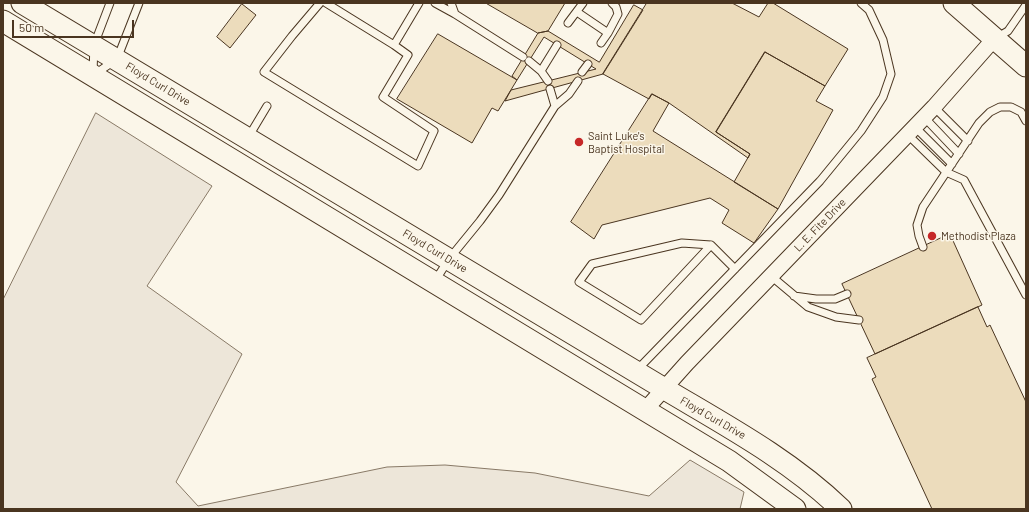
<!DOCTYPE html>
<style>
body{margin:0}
#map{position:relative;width:1029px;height:512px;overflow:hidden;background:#fbf6e9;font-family:Barlow,sans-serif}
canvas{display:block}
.frame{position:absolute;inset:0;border:4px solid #4a3520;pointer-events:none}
.scale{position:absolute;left:12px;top:20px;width:122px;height:18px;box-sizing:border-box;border:2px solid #4a3520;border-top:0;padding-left:5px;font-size:12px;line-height:14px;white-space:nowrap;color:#4a3520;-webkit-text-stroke:3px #fbf6e9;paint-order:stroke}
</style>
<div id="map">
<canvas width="1029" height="512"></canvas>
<div class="frame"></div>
<div class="scale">50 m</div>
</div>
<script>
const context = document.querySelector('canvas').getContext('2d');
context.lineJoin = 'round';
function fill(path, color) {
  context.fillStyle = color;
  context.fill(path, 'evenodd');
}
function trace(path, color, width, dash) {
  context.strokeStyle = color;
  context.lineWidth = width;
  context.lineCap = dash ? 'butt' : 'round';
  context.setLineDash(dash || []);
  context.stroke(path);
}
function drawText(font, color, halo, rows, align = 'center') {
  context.font = font + ' Barlow,sans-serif';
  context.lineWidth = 3;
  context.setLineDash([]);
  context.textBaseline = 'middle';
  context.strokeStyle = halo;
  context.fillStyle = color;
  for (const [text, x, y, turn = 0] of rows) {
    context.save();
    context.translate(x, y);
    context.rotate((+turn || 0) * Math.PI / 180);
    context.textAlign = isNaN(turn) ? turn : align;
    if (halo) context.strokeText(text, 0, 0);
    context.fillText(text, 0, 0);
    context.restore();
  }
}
const green = new Path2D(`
 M 96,113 L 212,186 L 147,286 L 242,354 L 176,482 L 198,506 L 387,467 L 445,465 L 535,473 L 649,496 L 690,460 L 744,492 L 740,509 L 3,509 L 3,300 Z`);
fill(green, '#ede6d9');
trace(green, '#887966', 1);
const building = new Path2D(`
 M 486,3 L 565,3 L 548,31 L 538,33 Z
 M 647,3 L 732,3 L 759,17 L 768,3 L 773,3 L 848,49 L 825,86 L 765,52 L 716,132 L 750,154 L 748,158 L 669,103 L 652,94 L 649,99 L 603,74 Z
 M 242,4 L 256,15 L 230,48 L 217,37 Z
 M 634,5 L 643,10 L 603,74 L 505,101 L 511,90 L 596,69 L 544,37 L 517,80 L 512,76 L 538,33 L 548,31 L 599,62 Z
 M 438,34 L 517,80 L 498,111 L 492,108 L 472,143 L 397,99 Z
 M 765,52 L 825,86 L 816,101 L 833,110 L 778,209 L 734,182 L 750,154 L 716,132 Z
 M 652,94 L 669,103 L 653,131 L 778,209 L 754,243 L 722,223 L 729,210 L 710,198 L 602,225 L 594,239 L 571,222 Z
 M 950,234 L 982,305 L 875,354 L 842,284 Z
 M 978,307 L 987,327 L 990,325 L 1026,402 L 1026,509 L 932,509 L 872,379 L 876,377 L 867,358 Z`);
fill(building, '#ecdcbc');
trace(building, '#4a3520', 1);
const lane = new Path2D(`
 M 320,3 L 292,36 L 264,72 L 418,166 L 434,131 L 383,97 L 408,55 L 394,45
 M 326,3 L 394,45 L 419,3
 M 435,3 L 455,14 L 523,57
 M 451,3 L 455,14
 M 577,12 L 608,33
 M 568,23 L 583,3
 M 996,38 L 1008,31 L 1026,5
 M 601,43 L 608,33 L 618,14 L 616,7 L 612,3
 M 529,61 L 541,71 L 548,81
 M 541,71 L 557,45
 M 93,72 L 94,45 L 110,3
 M 582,72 L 588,64
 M 95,74 L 117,59 L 139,3
 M 555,106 L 569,94 L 578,81
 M 934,107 L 968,141
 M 924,117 L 959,154
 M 915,127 L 952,164
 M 907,134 L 946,172 L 964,180 L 1026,295
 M 249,136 L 267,106
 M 711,245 L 641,320 L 579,282 L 592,264 L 682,243 L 711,245 L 735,269
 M 923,247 L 919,236 L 917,225 L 923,207 L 979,123 L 990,112 L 1000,107 L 1011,107 L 1021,112 L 1026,121
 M 771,276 L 808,307 L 836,317 L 859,320
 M 435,281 L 449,259 L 480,221 L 499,195 L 555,106 L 550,89
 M 794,296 L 816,299 L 835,299 L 847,294
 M 637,370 L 820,181 L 861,131 L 883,97 L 891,74 L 883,40 L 869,10 L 861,3`);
const street = new Path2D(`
 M 645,410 L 687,363 L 934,107 L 994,39`);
const secondary = new Path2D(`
 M 22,3 L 663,388 C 725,425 789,459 841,509
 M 954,3 L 1026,66
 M 3,21 L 729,461 L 795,509`);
trace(lane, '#4a3520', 9);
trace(street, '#4a3520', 17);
trace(secondary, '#4a3520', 23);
trace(new Path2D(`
 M 744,509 L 744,508`), '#7f6f5c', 2.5, [3, 2]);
trace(lane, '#fbf6e9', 7);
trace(street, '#fbf6e9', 15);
trace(secondary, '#fbf6e9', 21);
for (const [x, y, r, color] of [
 [579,142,5,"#c62828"],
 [932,236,5,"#c62828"]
]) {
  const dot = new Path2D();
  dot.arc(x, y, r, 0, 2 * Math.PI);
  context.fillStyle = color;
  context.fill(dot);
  trace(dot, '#fbf6e9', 1.5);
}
drawText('11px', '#4a3520', '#fbf6e9', [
 ["Floyd Curl Drive",158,84,31],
 ["L. E. Fite Drive",820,225,-46],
 ["Floyd Curl Drive",435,251,31],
 ["Floyd Curl Drive",713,418,30]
]);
drawText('11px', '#4a3520', '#fbf6e9', [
 ["Saint Luke's",588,136],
 ["Baptist Hospital",588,149],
 ["Methodist Plaza",941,236]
], 'left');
</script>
